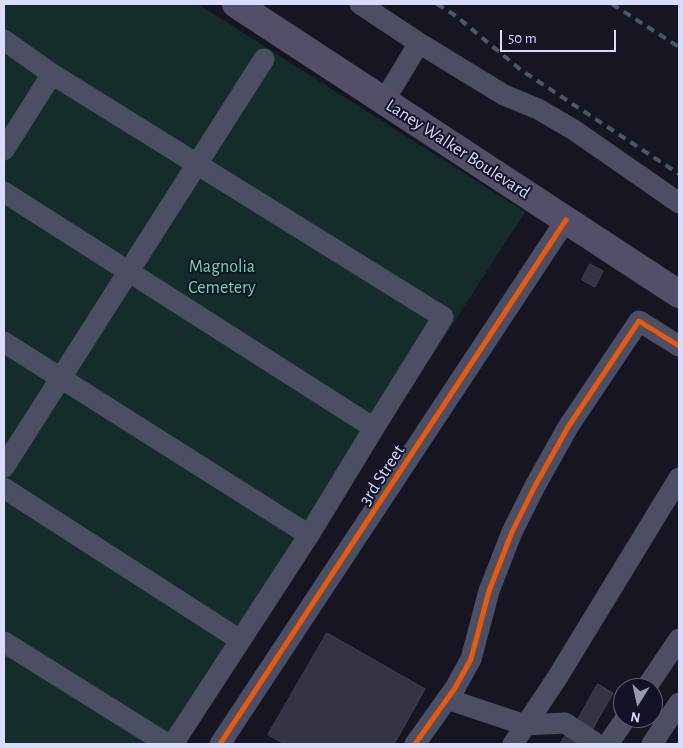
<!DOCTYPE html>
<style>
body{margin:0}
#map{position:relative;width:683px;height:748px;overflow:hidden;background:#161622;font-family:"Alegreya Sans",sans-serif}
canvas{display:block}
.frame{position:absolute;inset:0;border:5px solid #dadcfd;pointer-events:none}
.north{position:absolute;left:613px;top:678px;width:50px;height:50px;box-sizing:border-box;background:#111227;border:1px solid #61637d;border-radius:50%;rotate:190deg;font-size:14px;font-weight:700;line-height:20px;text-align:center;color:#dadcfd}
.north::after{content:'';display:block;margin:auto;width:18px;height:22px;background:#9597b0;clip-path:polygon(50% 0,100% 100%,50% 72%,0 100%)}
.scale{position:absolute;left:500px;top:30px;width:116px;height:22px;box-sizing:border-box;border:2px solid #dadcfd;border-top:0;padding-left:6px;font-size:15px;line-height:18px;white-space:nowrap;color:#dadcfd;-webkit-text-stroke:4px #111227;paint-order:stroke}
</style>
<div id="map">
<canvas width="683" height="748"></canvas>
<div class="frame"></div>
<div class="north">N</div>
<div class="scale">50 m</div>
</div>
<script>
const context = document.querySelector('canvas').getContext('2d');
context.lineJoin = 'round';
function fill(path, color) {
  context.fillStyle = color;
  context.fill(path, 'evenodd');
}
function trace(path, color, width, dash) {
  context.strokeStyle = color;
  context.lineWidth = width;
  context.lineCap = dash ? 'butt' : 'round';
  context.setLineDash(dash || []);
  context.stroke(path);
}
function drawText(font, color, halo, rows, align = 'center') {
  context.font = font + ' "Alegreya Sans",sans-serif';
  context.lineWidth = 4;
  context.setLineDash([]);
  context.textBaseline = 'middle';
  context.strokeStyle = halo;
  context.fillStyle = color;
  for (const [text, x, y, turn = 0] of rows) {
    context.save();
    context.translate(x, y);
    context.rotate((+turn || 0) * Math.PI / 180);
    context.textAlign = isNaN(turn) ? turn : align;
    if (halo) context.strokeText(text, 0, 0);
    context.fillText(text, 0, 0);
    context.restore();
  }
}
fill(new Path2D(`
 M 4,4 L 198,4 L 525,212 L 182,744 L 4,744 Z`), '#152d2a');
const building = new Path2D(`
 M 590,264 L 603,271 L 595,287 L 582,280 Z
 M 327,633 L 425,689 L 394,744 L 285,744 L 268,735 Z
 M 598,684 L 613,693 L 592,730 L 577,721 Z
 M 568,732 L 584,744 L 560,744 Z`);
fill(building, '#343544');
trace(building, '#424255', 1);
trace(new Path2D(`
 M 360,4 L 419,43 L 384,101
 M 4,40 L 52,74 L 443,317 L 374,428 L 4,192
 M 419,43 L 504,95 L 538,109 L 574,130 L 679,203
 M 4,150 L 52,74
 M 4,342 L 309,535 L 374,428
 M 4,467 L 264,59
 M 4,488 L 240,640
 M 4,642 L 167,744
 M 646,688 L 679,639
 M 447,699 L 525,725 L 565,723 L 597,744
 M 173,744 L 309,535
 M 220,744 L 566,220
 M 415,744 L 455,688 L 471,659 L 489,591 L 512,532 L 535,486 L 568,427 L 639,321 L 679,346
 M 513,744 L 557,678 L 679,478
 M 608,744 L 626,718
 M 652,744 L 679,703`), '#4c4f63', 21);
trace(new Path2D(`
 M 236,4 L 679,294`), '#534f68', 28);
trace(new Path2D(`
 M 437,4 L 456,16 L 521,70 L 679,174
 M 612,4 L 679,47`), '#445c67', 4, [8, 6]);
trace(new Path2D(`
 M 220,744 L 566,220
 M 415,744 L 455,688 L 471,659 L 489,591 L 512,532 L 535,486 L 568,427 L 639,321 L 679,346`), '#e8590c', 5);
drawText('18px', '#dadcfd', '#111227', [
 ["Laney Walker Boulevard",458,149,33],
 ["3rd Street",382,475,-57]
]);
drawText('18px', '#69daaa', '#111227', [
 ["Magnolia",222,267],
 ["Cemetery",222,288]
]);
</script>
